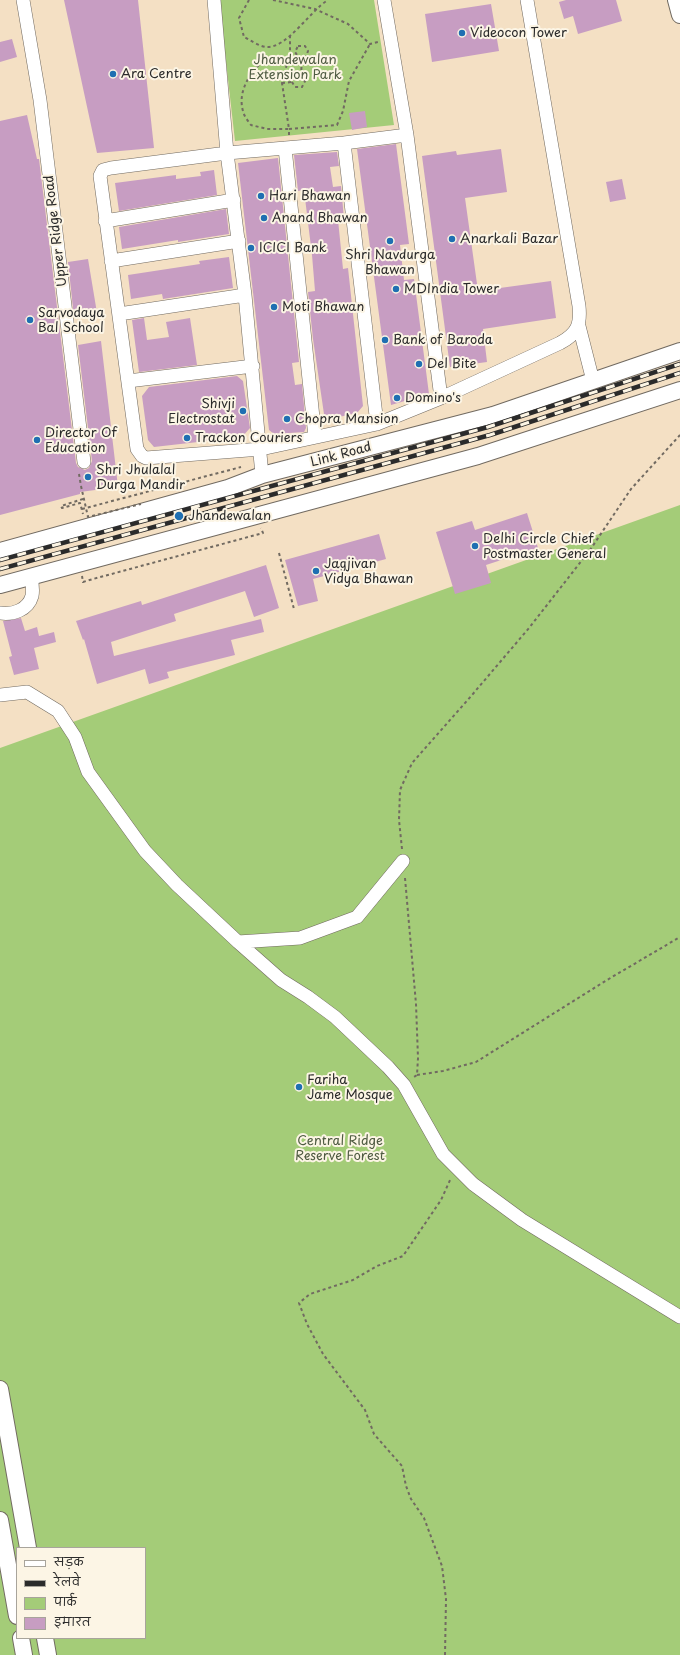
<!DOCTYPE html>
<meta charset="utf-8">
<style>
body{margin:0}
#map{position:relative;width:680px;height:1655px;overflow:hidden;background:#f4e0c4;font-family:"Playpen Sans","Playpen Sans Deva",sans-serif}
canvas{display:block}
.legend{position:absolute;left:16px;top:1547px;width:130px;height:92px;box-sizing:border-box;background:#fcf5e5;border:1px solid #a8a49b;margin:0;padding:5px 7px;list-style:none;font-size:12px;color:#2b2b2b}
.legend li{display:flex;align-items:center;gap:8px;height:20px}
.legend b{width:20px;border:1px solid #a8a49b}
</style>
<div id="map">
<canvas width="680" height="1655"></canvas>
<ul class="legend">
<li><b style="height:5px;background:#fff"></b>सड़क</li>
<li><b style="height:5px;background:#2b2b2b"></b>रेलवे</li>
<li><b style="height:11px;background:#a4cc78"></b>पार्क</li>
<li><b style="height:11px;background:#c79dc2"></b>इमारत</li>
</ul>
</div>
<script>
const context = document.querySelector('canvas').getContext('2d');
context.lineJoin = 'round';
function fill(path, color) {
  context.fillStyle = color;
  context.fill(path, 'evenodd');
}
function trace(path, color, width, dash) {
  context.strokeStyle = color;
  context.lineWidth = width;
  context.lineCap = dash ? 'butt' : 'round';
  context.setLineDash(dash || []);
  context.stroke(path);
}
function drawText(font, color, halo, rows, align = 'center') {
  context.font = font + ' "Playpen Sans",sans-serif';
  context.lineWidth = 4;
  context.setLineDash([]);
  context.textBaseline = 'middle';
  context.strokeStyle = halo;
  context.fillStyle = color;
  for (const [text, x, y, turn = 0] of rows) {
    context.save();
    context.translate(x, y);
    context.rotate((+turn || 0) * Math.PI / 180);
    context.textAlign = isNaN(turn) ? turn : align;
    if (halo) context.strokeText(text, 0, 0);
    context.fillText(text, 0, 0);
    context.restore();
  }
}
fill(new Path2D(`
 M 219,0 L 374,0 L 394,125 L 235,141 Z
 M 680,505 L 680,1655 L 0,1655 L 0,748 ZM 17,1548 L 145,1548 L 145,1638 L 17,1638 Z`), '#a4cc78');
fill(new Path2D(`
 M 64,0 L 138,0 L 154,148 L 97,153 Z
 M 566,0 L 616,0 L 622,21 L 578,34 L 573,16 L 564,19 L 559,2 Z
 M 491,4 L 499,51 L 432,62 L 425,14 Z
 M 12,39 L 17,57 L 0,62 L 0,42 Z
 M 365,111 L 367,127 L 352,130 L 349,113 Z
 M 27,115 L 37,159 L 39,159 L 76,463 L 78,467 L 85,470 L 89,468 L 92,461 L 78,345 L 101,341 L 118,487 L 80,492 L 80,494 L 0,515 L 0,121 Z
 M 396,144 L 409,244 L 400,245 L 404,280 L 414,279 L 429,394 L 391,405 L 357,149 Z
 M 501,149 L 507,192 L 465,198 L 478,291 L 551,281 L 556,318 L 483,329 L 487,362 L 450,367 L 422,156 L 456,151 L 457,155 Z
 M 337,152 L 339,166 L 330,167 L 333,187 L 341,186 L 344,219 L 338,220 L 343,269 L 348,268 L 363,406 L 357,413 L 330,419 L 324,414 L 313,339 L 308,292 L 315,291 L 312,255 L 304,190 L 298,191 L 294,155 Z
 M 278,158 L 299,362 L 292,363 L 295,385 L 302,384 L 306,428 L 304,432 L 274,434 L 269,430 L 238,163 Z
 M 214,170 L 217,195 L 119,211 L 115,183 L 176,175 L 176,179 L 201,176 L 200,172 Z
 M 622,179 L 626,199 L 610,202 L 606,182 Z
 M 226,209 L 229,234 L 178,242 L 178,240 L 122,249 L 119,227 Z
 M 229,257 L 233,288 L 163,299 L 162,294 L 131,299 L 128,275 L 200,264 L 199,261 Z
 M 88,259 L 97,313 L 74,317 L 68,262 Z
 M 144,318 L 147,340 L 169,337 L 166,322 L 190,318 L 197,365 L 139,372 L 132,320 Z
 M 237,376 L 243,381 L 250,428 L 242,437 L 154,447 L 148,440 L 142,396 L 149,387 Z
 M 527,513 L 538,548 L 486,565 L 491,583 L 455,594 L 436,532 L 472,521 L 475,530 Z
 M 379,534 L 386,559 L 313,579 L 318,601 L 298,606 L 285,560 Z
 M 266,565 L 279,608 L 254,617 L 245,591 L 174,614 L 176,621 L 111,642 L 114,656 L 261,619 L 264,632 L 231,640 L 235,655 L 167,672 L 169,678 L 149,684 L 145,669 L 97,684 L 84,639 L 83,640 L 76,621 L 141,601 L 142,605 Z
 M 21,618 L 25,631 L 37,627 L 39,636 L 54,632 L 56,642 L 34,648 L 39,669 L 14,675 L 9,657 L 12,656 L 3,621 Z`), '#c79dc2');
const minor = new Path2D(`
 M 23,0 L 40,100 L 84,462
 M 214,0 L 227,153 L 245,295 L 262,475
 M 384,0 L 407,135
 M 344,143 L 377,424
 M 285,148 L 315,437
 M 105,221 L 234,200
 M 111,261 L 239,241
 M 119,314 L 245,295
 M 579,326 L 593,381
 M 128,381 L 253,366
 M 441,398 L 407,135 L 344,143 L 227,153 L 111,168 L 103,170 L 100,176 L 137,449 L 142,456 L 146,458 L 261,449 L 377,424 L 441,398 L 560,343 C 577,334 581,325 579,306 L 527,0
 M 0,613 C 13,615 28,610 32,596 C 33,591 32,582 31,577
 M 0,695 L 27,692 L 58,711 L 75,737 L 88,772 L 145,851 L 177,885 L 238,942 L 281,980 L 308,997 L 335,1017 L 388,1067 L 404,1085 L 443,1154 L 473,1184 L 522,1220 L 680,1317
 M 238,942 L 300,938 L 357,917 L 403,861`);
const major = new Path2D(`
 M 676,0 L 680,15
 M 0,551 L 228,488 L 262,475 L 493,415 L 680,351
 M 0,585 L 478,456 L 680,390
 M 0,1389 L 28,1548
 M 0,1520 L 17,1616
 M 21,1638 L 24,1655
 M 45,1638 L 48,1655`);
trace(minor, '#716a61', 14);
trace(major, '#716a61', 18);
trace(new Path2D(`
 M 249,0 L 239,18 L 244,37 C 250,40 260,47 267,47 C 287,48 310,11 328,0
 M 273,0 L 315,9 L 348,24 L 370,44 L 378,42
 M 298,46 L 305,46 L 308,51 L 306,57 L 299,58 L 295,52 Z
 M 259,65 C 247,77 238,94 243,111 C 244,116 248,121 251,125 L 267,129 L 289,129 L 282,83 L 290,52 L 290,36
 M 294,76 L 301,76 L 305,81 L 302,87 L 295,87 L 292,82 Z
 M 301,76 L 302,57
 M 282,83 L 292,82
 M 289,135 L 289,129 L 337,125 L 343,111 L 349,81 L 370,44
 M 79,474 L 81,486
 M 83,499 L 61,506 L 62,508 L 80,503 L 83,514
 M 82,509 L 241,467
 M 279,553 L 294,609
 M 82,576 L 83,582 L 93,579 L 263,533 L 261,528
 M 402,849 L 399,820 L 400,790 L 412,763 L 472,695 L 529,628 L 590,550 L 631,489 L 680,435
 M 405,878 L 416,1004 L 418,1058 L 417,1075 L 414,1077
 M 417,1075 L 443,1071 L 476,1062 L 607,980 L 680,937
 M 445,1655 L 446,1599 L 442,1566 L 424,1518 L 411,1499 L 406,1486 L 402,1466 L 374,1434 L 365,1410 L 323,1354 L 307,1324 L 299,1303 L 310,1294 L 353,1280 L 377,1266 L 403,1256 L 441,1200 L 451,1178`), '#716a61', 2, [3, 3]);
trace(minor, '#fff', 13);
trace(major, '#fff', 16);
const rail = new Path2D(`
 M 0,560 L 488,427 L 680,364
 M 0,569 L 490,435 L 680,373`);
trace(rail, '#2b2b2b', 4.5);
trace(rail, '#fcf5e5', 3, [9]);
trace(new Path2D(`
 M 81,486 L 88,517 L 141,504`), '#716a61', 2, [3, 3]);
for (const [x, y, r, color] of [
 [462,33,4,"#1f6fb2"],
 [113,74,4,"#1f6fb2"],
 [261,196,4,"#1f6fb2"],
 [264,218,4,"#1f6fb2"],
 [452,239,4,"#1f6fb2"],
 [390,241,4,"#1f6fb2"],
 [251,248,4,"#1f6fb2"],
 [396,289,4,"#1f6fb2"],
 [274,307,4,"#1f6fb2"],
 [30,320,4,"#1f6fb2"],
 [385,340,4,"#1f6fb2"],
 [419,364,4,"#1f6fb2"],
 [397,398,4,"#1f6fb2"],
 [243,411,4,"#1f6fb2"],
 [287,419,4,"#1f6fb2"],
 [187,438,4,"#1f6fb2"],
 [37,440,4,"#1f6fb2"],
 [88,477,4,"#1f6fb2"],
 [179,516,5,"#1f6fb2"],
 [475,546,4,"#1f6fb2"],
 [316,571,4,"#1f6fb2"],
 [299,1087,4,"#1f6fb2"]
]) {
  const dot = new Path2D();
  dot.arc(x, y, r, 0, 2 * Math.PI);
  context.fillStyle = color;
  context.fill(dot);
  trace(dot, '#fcf5e5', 1.5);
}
drawText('13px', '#2b2b2b', '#fcf5e5', [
 ["Videocon Tower",470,33],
 ["Ara Centre",121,74],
 ["Hari Bhawan",269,196],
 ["Anand Bhawan",272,218],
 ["Anarkali Bazar",460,239],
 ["ICICI Bank",259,248],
 ["Shri Navdurga",390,255,"center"],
 ["Bhawan",390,270,"center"],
 ["MDIndia Tower",404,289],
 ["Moti Bhawan",282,307],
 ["Sarvodaya",38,313],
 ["Bal School",38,328],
 ["Bank of Baroda",393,340],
 ["Del Bite",427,364],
 ["Domino's",405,398],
 ["Shivji",235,404,"right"],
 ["Electrostat",235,419,"right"],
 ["Chopra Mansion",295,419],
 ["Director Of",45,433],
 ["Education",45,448],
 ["Trackon Couriers",195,438],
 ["Shri Jhulalal",96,470],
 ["Durga Mandir",96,485],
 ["Jhandewalan",188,516],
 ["Delhi Circle Chief",483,539],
 ["Postmaster General",483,554],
 ["Jagjivan",324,564],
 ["Vidya Bhawan",324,579],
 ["Fariha",307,1080],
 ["Jame Mosque",307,1095]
], 'left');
drawText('13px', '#4f5b42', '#fcf5e5', [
 ["Jhandewalan",295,60],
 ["Extension Park",295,75],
 ["Central Ridge",340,1141],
 ["Reserve Forest",340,1156]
]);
drawText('13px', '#2b2b2b', '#fcf5e5', [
 ["Upper Ridge Road",56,231,-97],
 ["Link Road",341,455,-15]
]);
</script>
